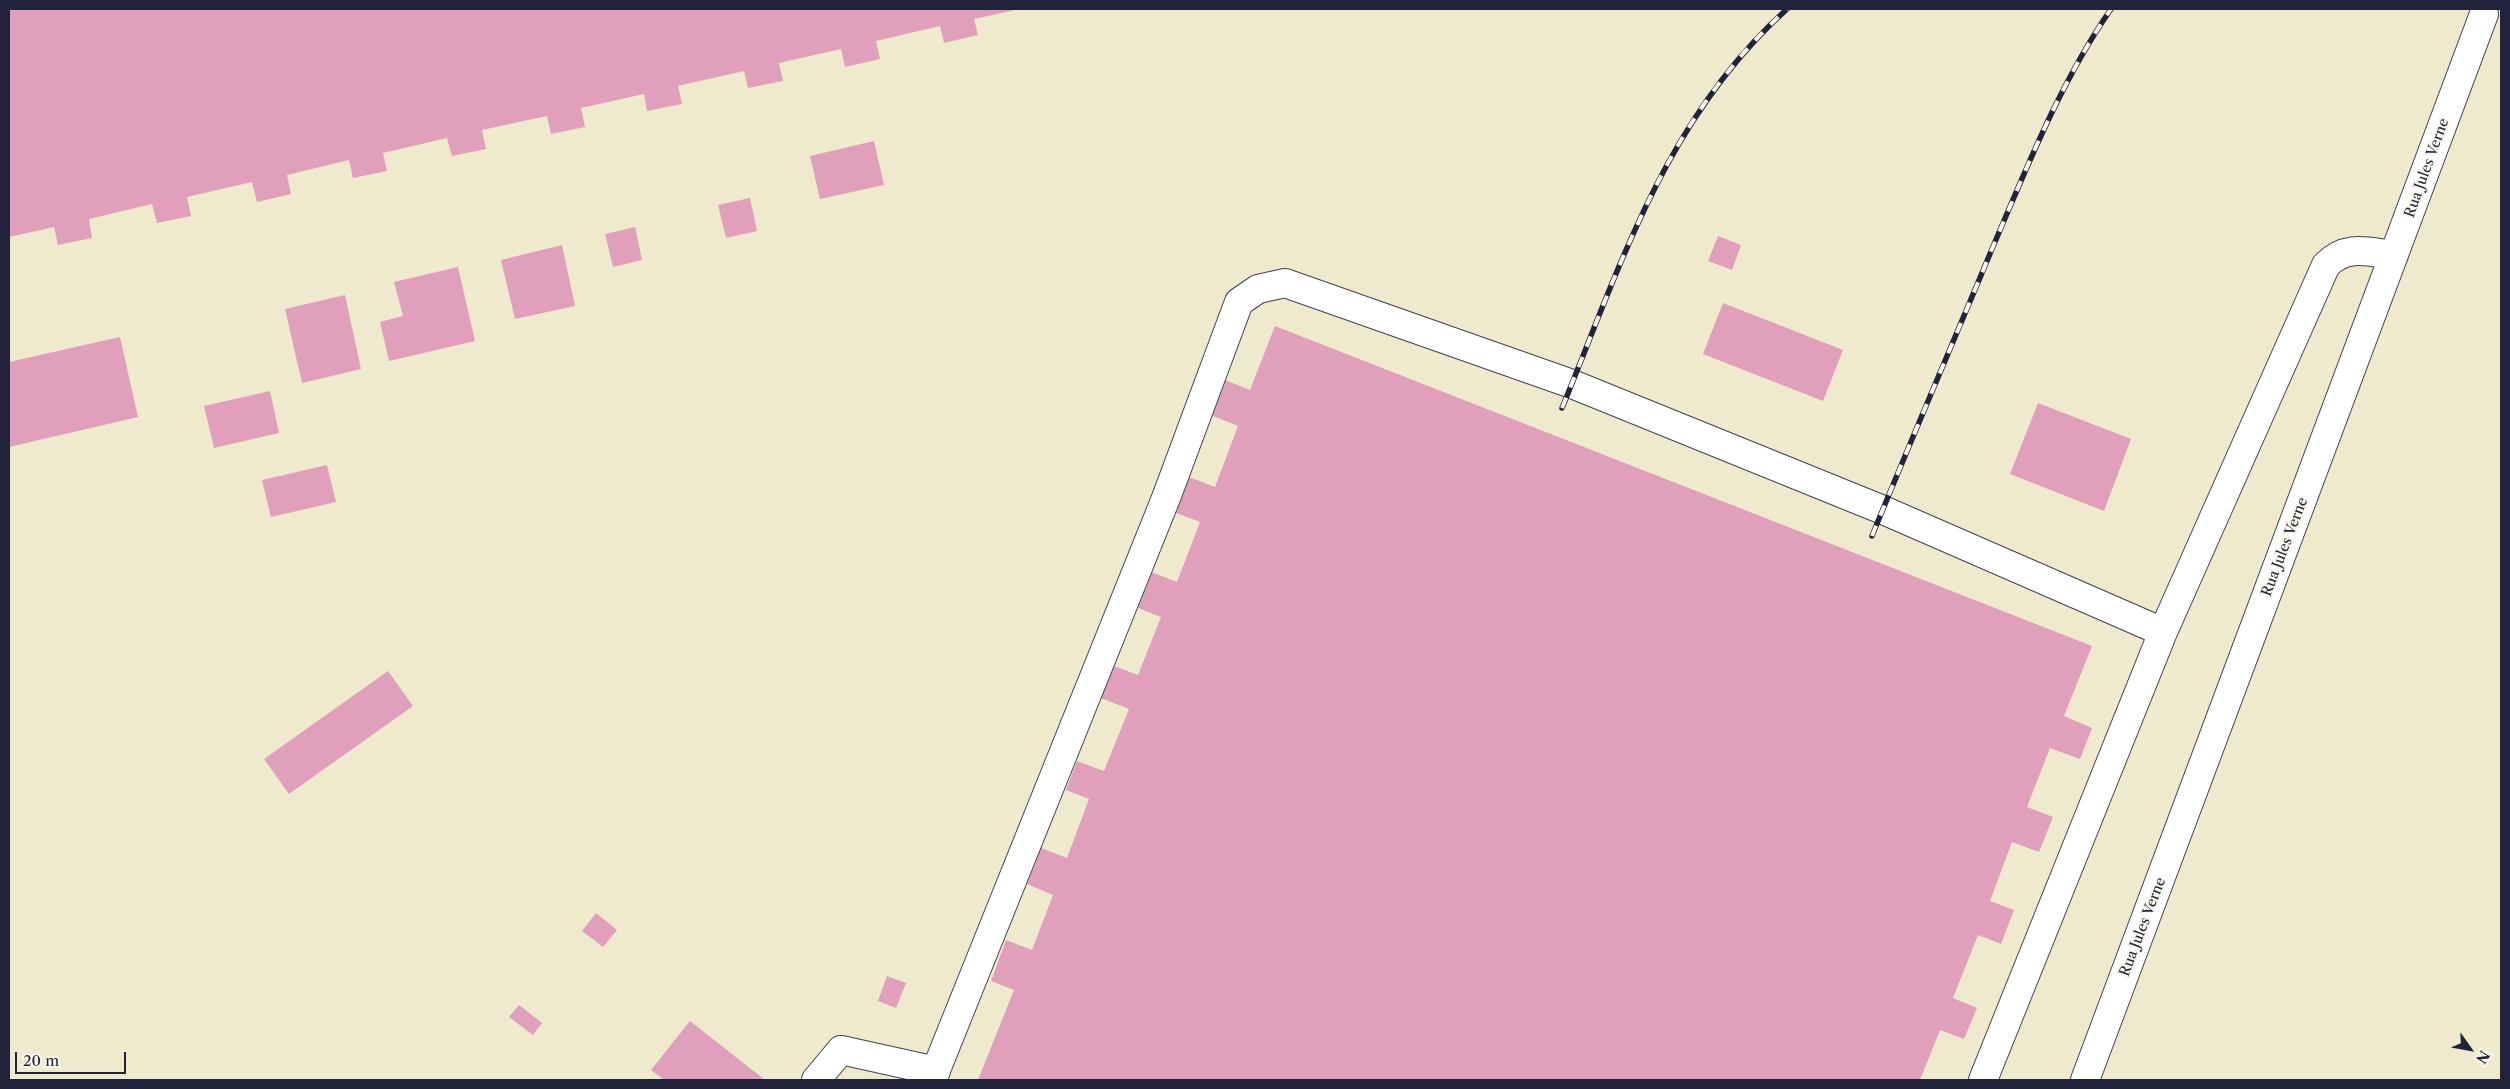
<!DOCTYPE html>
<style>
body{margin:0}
#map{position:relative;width:2510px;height:1089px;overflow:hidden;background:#efe9ce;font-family:"Libre Caslon Text",serif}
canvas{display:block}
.frame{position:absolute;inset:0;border:10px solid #22223b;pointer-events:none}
.north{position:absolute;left:2445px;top:1024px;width:50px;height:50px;-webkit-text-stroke:4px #fbf7ec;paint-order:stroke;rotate:122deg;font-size:14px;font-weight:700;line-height:20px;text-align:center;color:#22223b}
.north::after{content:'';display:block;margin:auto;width:18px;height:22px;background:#22223b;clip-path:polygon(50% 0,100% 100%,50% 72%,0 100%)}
.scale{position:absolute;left:15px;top:1052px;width:111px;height:22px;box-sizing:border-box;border:2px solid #22223b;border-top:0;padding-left:6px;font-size:15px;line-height:18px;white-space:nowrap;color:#22223b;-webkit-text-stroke:4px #fbf7ec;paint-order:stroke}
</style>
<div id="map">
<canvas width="2510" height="1089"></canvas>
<div class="frame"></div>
<div class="north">N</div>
<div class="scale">20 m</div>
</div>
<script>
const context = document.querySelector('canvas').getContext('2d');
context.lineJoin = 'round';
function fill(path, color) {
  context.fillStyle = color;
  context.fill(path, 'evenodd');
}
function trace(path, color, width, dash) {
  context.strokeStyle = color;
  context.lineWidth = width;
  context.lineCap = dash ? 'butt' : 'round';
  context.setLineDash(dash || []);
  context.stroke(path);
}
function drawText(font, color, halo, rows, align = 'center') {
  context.font = font + ' "Libre Caslon Text",serif';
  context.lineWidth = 4.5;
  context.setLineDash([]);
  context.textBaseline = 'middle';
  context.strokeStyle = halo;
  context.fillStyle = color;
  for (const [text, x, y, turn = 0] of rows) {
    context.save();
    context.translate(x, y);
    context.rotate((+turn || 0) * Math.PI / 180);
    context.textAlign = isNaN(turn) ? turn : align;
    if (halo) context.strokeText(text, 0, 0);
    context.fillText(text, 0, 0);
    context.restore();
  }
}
fill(new Path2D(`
 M 9,9 L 1015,9 L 1015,10 L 974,19 L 978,35 L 944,43 L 940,26 L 876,41 L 880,59 L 845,67 L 841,49 L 779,63 L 783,81 L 748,88 L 744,71 L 678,86 L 682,104 L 647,111 L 644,94 L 581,108 L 585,127 L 551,134 L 547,116 L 482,130 L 486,149 L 452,156 L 447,138 L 383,153 L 387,171 L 353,178 L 349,160 L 287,175 L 291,194 L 257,202 L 252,182 L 187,197 L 191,216 L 157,223 L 152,204 L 89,219 L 92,238 L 58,245 L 54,227 L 9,237 Z
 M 874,141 L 884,185 L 820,199 L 810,156 Z
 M 750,198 L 757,231 L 726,238 L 718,205 Z
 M 635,227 L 642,260 L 613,267 L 605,234 Z
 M 1718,236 L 1741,245 L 1732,270 L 1708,261 Z
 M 562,245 L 575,306 L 515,319 L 501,260 Z
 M 458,267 L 475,341 L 389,361 L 380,322 L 403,316 L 394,282 Z
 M 345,295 L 361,369 L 302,383 L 285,309 Z
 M 1723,303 L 1843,350 L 1823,401 L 1703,354 Z
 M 1275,326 L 2092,646 L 2064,716 L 2092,728 L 2080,759 L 2050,748 L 2027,807 L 2053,817 L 2039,852 L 2012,842 L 1990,901 L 2014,910 L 2001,944 L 1978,935 L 1953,998 L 1977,1008 L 1964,1039 L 1940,1030 L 1920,1080 L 978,1080 L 1014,990 L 991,981 L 1006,940 L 1032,950 L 1053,895 L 1027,884 L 1041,848 L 1067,858 L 1089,799 L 1066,790 L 1077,761 L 1104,771 L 1129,709 L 1101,698 L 1114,666 L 1138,675 L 1161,617 L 1138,608 L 1151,572 L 1177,582 L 1200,522 L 1176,513 L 1189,477 L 1215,487 L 1238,426 L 1211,415 L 1225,380 L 1250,390 Z
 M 120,337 L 138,417 L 9,447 L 9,362 Z
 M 270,391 L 279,433 L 214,448 L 204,406 Z
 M 2038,403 L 2131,439 L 2104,511 L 2010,474 Z
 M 327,465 L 336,502 L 271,517 L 262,480 Z
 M 388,671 L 413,706 L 289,794 L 264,759 Z
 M 596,913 L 617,930 L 603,947 L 582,931 Z
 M 887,976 L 906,983 L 896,1008 L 878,1001 Z
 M 519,1005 L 542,1023 L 533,1035 L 509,1017 Z
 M 690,1021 L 765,1080 L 664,1080 L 651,1070 Z`), '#e0a0bb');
const minor = new Path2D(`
 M 816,1080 L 841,1050 L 936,1071
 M 932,1080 L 1166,498 L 1239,302 L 1258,289 L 1285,283 L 1572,384 L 1883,510 L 2163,632
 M 1983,1080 L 2163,632 L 2326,265 C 2347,244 2368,252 2394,255
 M 2085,1080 L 2484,14`);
trace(minor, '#414051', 30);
trace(minor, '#fff', 28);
const rail = new Path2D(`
 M 1562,408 C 1622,262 1666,118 1787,9
 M 1872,536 C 1911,440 1952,345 1992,249 C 2027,167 2060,83 2111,9`);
trace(rail, '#22223b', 5.5);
trace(rail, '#fbf7ec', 4, [11]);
drawText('14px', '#22223b', '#fbf7ec', [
 ["Rua Jules Verne",2427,168,-70],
 ["Rua Jules Verne",2285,547,-69],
 ["Rua Jules Verne",2143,927,-69]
]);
</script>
